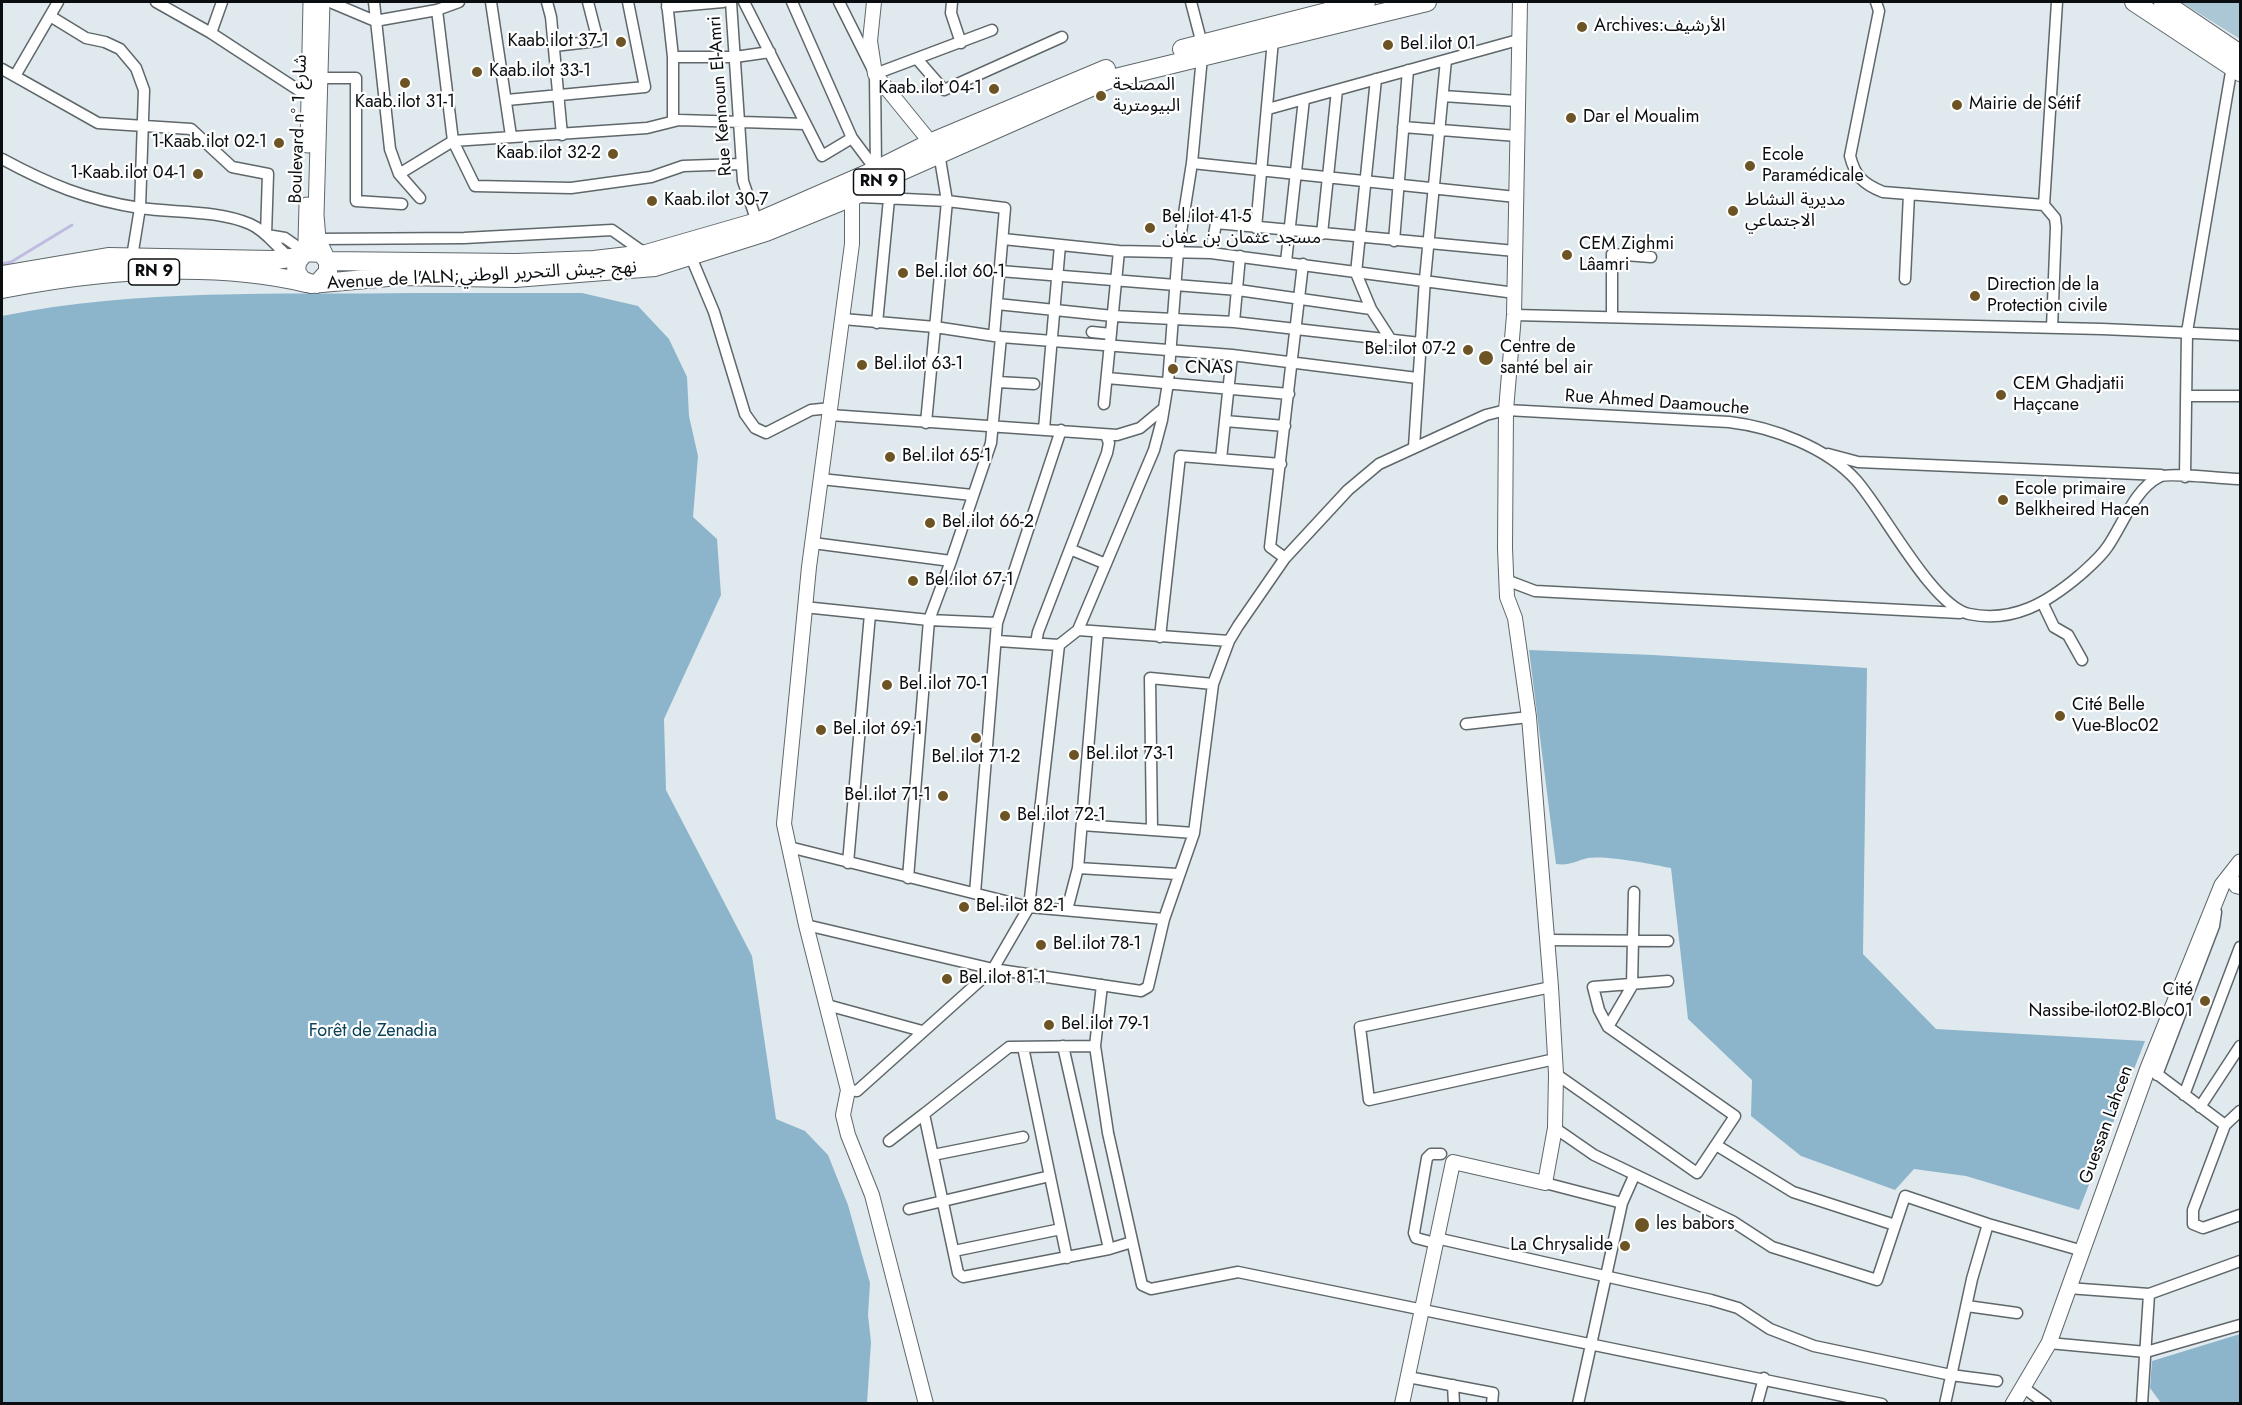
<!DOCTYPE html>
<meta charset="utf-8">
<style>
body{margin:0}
#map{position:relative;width:2242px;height:1405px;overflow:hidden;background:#e0e9ee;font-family:Jost,sans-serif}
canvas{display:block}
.frame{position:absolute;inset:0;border:3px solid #0b0e10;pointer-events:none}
</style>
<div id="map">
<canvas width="2242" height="1405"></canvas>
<div class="frame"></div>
</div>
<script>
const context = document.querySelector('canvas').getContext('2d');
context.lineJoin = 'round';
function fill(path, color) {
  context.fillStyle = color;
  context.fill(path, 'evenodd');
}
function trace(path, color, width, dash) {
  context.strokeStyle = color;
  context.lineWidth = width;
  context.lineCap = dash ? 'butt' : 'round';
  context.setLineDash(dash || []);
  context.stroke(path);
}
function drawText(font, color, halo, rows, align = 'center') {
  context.font = font + ' Jost,"Noto Sans Arabic",sans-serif';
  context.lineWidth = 4.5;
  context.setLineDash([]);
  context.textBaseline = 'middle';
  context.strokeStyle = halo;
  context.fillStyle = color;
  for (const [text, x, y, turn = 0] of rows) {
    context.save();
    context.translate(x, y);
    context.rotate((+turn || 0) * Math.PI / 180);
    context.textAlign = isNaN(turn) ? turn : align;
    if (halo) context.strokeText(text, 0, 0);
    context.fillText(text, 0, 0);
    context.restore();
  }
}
fill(new Path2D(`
 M 2181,2 L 2240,2 L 2240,39 Z`), '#abc6d5');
fill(new Path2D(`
 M 417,293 L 582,293 L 638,306 L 669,339 L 687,377 L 689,416 L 698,456 L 693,517 L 717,539 L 721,595 L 664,719 L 666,790 L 752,956 L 776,1119 L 805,1131 L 828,1155 L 848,1205 L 870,1283 L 868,1315 L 871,1342 L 867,1403 L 2,1403 L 2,316 C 138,288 279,295 417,293 Z
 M 1529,650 L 1653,655 L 1867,668 L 1863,954 L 1936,1029 L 2145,1041 L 2079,1210 L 1966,1176 L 1914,1169 L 1895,1190 L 1801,1156 L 1751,1116 L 1752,1080 L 1688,1019 L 1671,868 C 1651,864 1607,855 1588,858 C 1575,861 1570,866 1556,864 Z
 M 2240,1334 L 2240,1403 L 2161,1403 L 2150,1388 L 2152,1361 Z`), '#8cb5cb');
trace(new Path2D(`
 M 2,264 L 11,262 L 72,225`), '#c0bbe1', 3);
const minor = new Path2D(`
 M 156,2 L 211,33 L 309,97
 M 330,2 L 375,21 L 437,10 L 459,2
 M 374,2 L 390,149 L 399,174 L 420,198
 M 491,2 L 511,136
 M 547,2 L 551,17 L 562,135
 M 667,2 L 673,57 L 673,120
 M 731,2 L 743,181 L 757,222
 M 744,2 L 822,156 L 852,138
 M 792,2 L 852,138 L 876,170
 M 839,2 L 875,74 L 876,170
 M 952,2 L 951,13 L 961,43
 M 1876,2 L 1879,11 L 1850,156 C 1855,176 1863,184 1883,192 L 2044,205 L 2055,218 L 2056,227 L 2052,328
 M 667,7 L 723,2
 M 437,10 L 453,141 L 475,186 L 571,188 L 651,177 L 683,166 L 741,164
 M 50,16 L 86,38 L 105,42 L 120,49 L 136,68 L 144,90 L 140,208 L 132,257
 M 211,33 L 222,2
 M 554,46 L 598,41 L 588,2
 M 673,57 L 735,57 L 770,52
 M 917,59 L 944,90 L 1062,37
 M 2,69 L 98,123 L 191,129 L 232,167 L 268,174 L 266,235
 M 875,74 L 992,30
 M 15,76 L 58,2
 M 321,78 L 356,78 L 356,201 L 402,204
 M 1376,79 L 1356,273 L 1371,309 L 1391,340
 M 1443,96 L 1517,101
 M 507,100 L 645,87 L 628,2
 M 1268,109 L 1518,40
 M 1403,127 L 1517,136
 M 2,159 C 48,184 87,200 140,208 C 175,213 217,210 250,224 C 267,231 277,249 292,259
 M 1192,163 L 1516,197
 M 399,174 L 453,141 L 647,128 L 679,120 L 805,124
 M 861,197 L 947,201 L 1005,208 L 994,336
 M 2044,205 L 2057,2
 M 1256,228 L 1273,40
 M 1322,234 L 1337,90
 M 267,235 L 285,238 L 305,252
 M 318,239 L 464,238 L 612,230 L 646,254
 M 1003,239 L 1119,251 L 1211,253 L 1515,293
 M 1394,241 L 1408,70
 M 1211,253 L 1216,223 L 1515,251
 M 691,257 L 714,312 L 745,414 L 755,428 L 766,433 L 811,410 L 831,408
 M 1286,262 L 1304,99
 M 1000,271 L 1238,290 L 1371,309
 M 1905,279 L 1909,194
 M 997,304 L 1113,316 L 1234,322 L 1420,343
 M 1514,315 L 2102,329 L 2240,335
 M 1612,317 L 1612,254 L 1651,257
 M 843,319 L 935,327 L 1001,337 L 1232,355 L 1417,378
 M 1234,322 L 1240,256
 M 877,323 L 889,199
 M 1092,332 L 1111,334
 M 1107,378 L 1289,394
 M 998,382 L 1034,384
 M 2186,396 L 2240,396
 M 1104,404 L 1119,251
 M 830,415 L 1117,435 L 1140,428 L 1164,408
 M 1225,421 L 1285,426
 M 926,423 L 947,201 L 939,153
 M 1044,429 L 1060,245
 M 1414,447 L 1425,279 L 1446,60
 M 1828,454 L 1858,462 L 2161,475
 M 1221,459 L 1232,355
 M 2185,477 L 2187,332 L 2232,66
 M 821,479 L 972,495
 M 813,543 L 951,561 L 929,620 L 908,878
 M 1072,550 L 1106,564
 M 1285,558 L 1270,547 L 1303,264
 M 951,561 L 991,443 L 1001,337
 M 1506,580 L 1535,591 L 1960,613
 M 2043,604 L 2054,627 L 2068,635 L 2082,660
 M 804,607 L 929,620 L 997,623
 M 1078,630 L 1154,450 L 1162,420 L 1168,383 L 1178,251 L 1192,163 L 1202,57 L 1202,44 L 1191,2
 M 1160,637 L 1180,456 L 1281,464
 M 1036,643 L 1038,632 L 1107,453 L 1109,443 L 1106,435
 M 1059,645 L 1078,630 L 1229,641
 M 1466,724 L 1529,717
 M 1082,825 L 1194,833
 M 1152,829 L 1150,678 L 1213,684
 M 789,847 L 1029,907 L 1164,919
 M 848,863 L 870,614
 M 1078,868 L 1177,874
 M 975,893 L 997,623 L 1061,430
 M 1067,910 L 1078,868 L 1098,632
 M 806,925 L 993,969 L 1141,991 L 1148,987 L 1164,919 L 1194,833 L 1213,684 L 1229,641 L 1238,626 L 1285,558 L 1348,490 L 1379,464 L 1486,415 L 1506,410 L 1729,422 C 1772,427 1826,447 1856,480 C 1883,510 1932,606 1969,614 C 2013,623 2047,603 2080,575 C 2090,566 2101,557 2108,546 C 2123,524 2135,489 2159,477 C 2167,472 2227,479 2240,479
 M 1548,940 L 1668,941
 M 1102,985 L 1095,1046 L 1108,1133 L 1142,1285 L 1151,1289 L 1238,1272 L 1882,1404
 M 1551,987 L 1360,1027 L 1369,1100 L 1555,1059
 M 827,1005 L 922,1031
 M 1608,1027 L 1632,986 L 1634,892
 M 1063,1046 L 1109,1249 L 963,1277 L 958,1273 L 924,1114 L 1009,1047 L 1095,1046
 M 1023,1047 L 1067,1258
 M 2153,1071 L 2225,1125
 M 1556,1074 L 1697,1173 L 1735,1116 L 1608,1027 L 1599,1010 L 1593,987 L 1668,981
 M 2157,1075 L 2214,926 L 2216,912
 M 848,1090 L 857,1091 L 993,969 L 1029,907 L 1059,645 L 998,641
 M 2184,1095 L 2240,947
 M 2200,1107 L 2240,1046
 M 2240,1111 L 2225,1125 L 2193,1210 L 2193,1224 L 2203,1228 L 2240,1215
 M 1555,1128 L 1594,1155 L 1732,1221 L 1772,1247 L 1877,1280 L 1905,1196 L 1988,1224 L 2083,1251
 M 889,1141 L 924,1114
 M 1716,1145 L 1793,1192 L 1895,1225
 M 933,1155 L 1023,1137
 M 1545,1183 L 1622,1203
 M 909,1209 L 1050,1176
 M 1436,1238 L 1711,1300 L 1738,1308 L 1770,1329 L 1814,1346 L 1951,1375 L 1997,1381
 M 1435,1243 L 1416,1238 L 1414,1233 L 1427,1158 L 1431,1154 L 1441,1154
 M 1109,1249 L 1132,1242
 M 954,1251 L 1061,1229
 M 2068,1288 L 2149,1294 L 2240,1261
 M 1967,1306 L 2017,1313
 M 2049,1343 L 2146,1352 L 2240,1325
 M 1408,1377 L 1493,1393 L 1492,1404
 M 1453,1385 L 1454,1404
 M 2024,1388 L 2046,1404
 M 1578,1404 L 1622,1203 L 1634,1176
 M 1757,1404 L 1764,1378
 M 1945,1404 L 1972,1279 L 1988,1224
 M 2142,1404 L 2149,1294`);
const tertiary = new Path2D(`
 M 874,2 L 870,41 L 875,74 L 936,149
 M 852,197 L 852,244 L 809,567 L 784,824 L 806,925 L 848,1090 L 843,1115 L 848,1135 L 872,1195 L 926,1404
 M 2230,876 L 2236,886 L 2240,887
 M 1402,1404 L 1453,1162 L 1545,1183 L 1555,1128 L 1556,1074 L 1551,987 L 1529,717 L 1515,618 L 1507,597 L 1505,548 L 1506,410 L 1514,315 L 1520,2`);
const secondary = new Path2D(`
 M 322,2 L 316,215 L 318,239 L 326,256
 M 308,145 L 311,2
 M 307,205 L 306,242 L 308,252
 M 2013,1404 L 2049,1343 L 2148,1068 L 2222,885 L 2240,862`);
const primary = new Path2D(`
 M 2134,2 L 2240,72
 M 2163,2 L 2240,54
 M 1182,49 L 1366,2
 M 328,261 L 516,263 L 594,260 L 646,254 L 757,222 L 876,170 L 932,142 L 1106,69
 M 317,284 L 328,272 L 328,261 L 321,253 L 305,252 L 297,262 L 296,272 L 302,280 L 311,284 L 399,276 L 515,278 L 655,267 L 766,232 L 852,197 L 899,172 L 1107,80 L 1427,2`);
const trunk = new Path2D(`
 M 2,275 L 108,257 L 273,260 L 300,257
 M 2,289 C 100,270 208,260 306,283`);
trace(minor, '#5f676b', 13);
trace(tertiary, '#5f676b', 16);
trace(secondary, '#5f676b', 17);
trace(primary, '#5f676b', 20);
trace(trunk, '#5f676b', 20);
trace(minor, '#fff', 10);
trace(tertiary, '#fff', 14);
trace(secondary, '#fff', 15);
trace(primary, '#fff', 18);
trace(trunk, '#fff', 18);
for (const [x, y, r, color] of [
 [1582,27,6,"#6d5425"],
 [621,42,6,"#6d5425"],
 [1388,45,6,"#6d5425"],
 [477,72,6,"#6d5425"],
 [405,83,6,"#6d5425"],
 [994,89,6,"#6d5425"],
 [1101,96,6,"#6d5425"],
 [1957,105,6,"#6d5425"],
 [1571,118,6,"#6d5425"],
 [279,143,6,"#6d5425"],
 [613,154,6,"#6d5425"],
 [1750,166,6,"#6d5425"],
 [198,174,6,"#6d5425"],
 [652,201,6,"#6d5425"],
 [1733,211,6,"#6d5425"],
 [1150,228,6,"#6d5425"],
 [1567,255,6,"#6d5425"],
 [903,273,6,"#6d5425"],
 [1975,296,6,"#6d5425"],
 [1468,350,6,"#6d5425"],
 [1486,358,8,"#6d5425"],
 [862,365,6,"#6d5425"],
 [1173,369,6,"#6d5425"],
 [2001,395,6,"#6d5425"],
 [890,457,6,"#6d5425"],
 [2003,500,6,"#6d5425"],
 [930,523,6,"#6d5425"],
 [913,581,6,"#6d5425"],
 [887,685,6,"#6d5425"],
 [2060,716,6,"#6d5425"],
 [821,730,6,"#6d5425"],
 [976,738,6,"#6d5425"],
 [1074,755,6,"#6d5425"],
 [943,796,6,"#6d5425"],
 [1005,816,6,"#6d5425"],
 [964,907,6,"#6d5425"],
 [1041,945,6,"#6d5425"],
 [947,979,6,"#6d5425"],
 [2205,1001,6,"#6d5425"],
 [1049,1025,6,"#6d5425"],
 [1642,1225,8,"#6d5425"],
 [1625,1246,6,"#6d5425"]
]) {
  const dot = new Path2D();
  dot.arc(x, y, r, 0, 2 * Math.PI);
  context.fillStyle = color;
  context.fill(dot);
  trace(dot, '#fff', 2);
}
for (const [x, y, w] of [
 [879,182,51],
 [154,272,51]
]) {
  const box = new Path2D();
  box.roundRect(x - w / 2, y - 13, w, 26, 4.5);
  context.fillStyle = '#fff';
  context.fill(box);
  trace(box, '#0b0e10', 1.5);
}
drawText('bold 16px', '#0b0e10', null, [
 ["RN 9",879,182],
 ["RN 9",154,272]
]);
drawText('18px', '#0b0e10', '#fff', [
 ["Archives:الأرشيف",1594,27],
 ["Kaab.ilot 37-1",609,42,"right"],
 ["Bel.ilot 01",1400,45],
 ["Kaab.ilot 33-1",489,72],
 ["المصلحة",1113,86],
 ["البيومترية",1113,107],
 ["Kaab.ilot 04-1",982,89,"right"],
 ["Kaab.ilot 31-1",405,103,"center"],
 ["Mairie de Sétif",1969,105],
 ["Dar el Moualim",1583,118],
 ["1-Kaab.ilot 02-1",267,143,"right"],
 ["Kaab.ilot 32-2",601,154,"right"],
 ["Ecole",1762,156],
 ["Paramédicale",1762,177],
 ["1-Kaab.ilot 04-1",186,174,"right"],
 ["Kaab.ilot 30-7",664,201],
 ["مديرية النشاط",1745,201],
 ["الاجتماعي",1745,222],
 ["Bel.ilot 41-5",1162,218],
 ["مسجد عثمان بن عفان",1162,239],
 ["CEM Zighmi",1579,245],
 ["Lâamri",1579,266],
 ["Bel.ilot 60-1",915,273],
 ["Direction de la",1987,286],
 ["Protection civile",1987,307],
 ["Centre de",1500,348],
 ["santé bel air",1500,369],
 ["Bel.ilot 07-2",1456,350,"right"],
 ["Bel.ilot 63-1",874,365],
 ["CNAS",1185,369],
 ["CEM Ghadjatii",2013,385],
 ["Haçcane",2013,406],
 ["Bel.ilot 65-1",902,457],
 ["Ecole primaire",2015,490],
 ["Belkheired Hacen",2015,511],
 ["Bel.ilot 66-2",942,523],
 ["Bel.ilot 67-1",925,581],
 ["Bel.ilot 70-1",899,685],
 ["Cité Belle",2072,706],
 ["Vue-Bloc02",2072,727],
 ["Bel.ilot 69-1",833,730],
 ["Bel.ilot 73-1",1086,755],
 ["Bel.ilot 71-2",976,758,"center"],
 ["Bel.ilot 71-1",931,796,"right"],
 ["Bel.ilot 72-1",1017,816],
 ["Bel.ilot 82-1",976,907],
 ["Bel.ilot 78-1",1053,945],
 ["Bel.ilot 81-1",959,979],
 ["Cité",2193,991,"right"],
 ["Nassibe-ilot02-Bloc01",2193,1012,"right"],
 ["Bel.ilot 79-1",1061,1025],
 ["les babors",1656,1225],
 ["La Chrysalide",1613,1246,"right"]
], 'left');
drawText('18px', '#0b0e10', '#fff', [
 ["Rue Kennoun El-Amri",721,96,-94],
 ["Boulevard n° شارع 1",299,129,-88],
 ["Avenue de l'ALN;نهج جيش التحرير الوطني",482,276,-3],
 ["Rue Ahmed Daamouche",1657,403,4],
 ["Guessan Lahcen",2107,1125,-70]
]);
drawText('18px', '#0a4259', '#fff', [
 ["Forêt de Zenadia",373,1032]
]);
</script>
